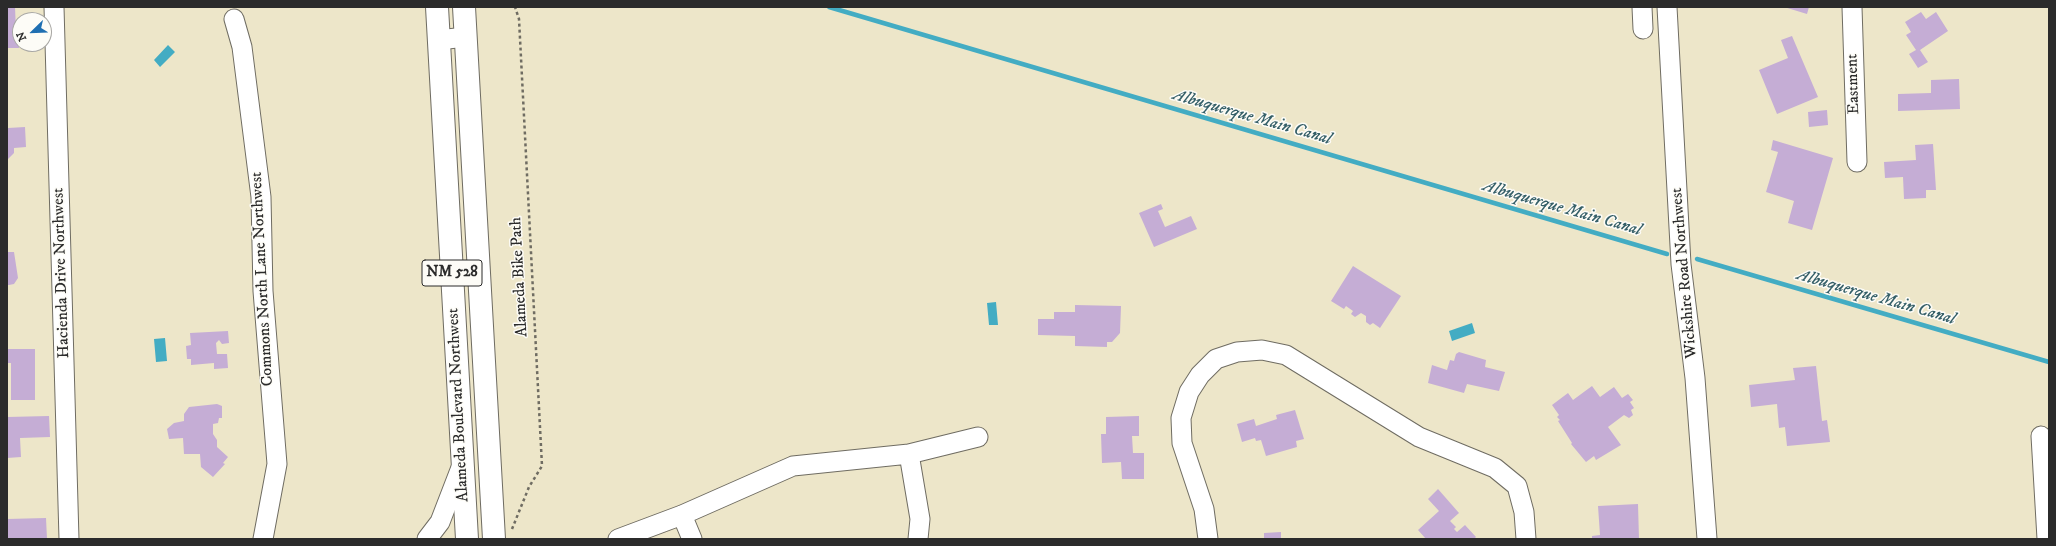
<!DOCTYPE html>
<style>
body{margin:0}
#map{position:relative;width:2056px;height:546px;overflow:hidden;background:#ede6c9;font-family:"IM FELL DW Pica",serif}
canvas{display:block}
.frame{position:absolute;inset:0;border:8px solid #2b2b2b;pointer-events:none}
.north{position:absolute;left:12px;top:12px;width:40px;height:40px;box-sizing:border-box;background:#fdfcf7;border:1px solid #a9a8a5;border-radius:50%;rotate:247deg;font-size:11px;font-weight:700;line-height:16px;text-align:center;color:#2b2b2b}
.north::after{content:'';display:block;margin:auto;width:14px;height:18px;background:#1f6fb2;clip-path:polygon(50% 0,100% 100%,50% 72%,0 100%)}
</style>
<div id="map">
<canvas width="2056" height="546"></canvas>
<div class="frame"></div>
<div class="north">N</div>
</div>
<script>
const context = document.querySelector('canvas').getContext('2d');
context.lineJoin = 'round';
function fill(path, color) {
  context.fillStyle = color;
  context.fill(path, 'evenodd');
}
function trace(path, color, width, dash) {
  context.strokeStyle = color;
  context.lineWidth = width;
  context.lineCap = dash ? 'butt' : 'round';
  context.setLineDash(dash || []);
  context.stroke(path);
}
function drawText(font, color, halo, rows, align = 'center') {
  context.font = font + ' "IM FELL DW Pica",serif';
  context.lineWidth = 3;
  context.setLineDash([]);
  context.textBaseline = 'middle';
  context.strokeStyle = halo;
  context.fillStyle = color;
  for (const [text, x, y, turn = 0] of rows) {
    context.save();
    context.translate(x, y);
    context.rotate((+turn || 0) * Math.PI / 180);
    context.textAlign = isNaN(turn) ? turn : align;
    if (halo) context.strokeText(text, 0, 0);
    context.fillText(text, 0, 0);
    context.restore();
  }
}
fill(new Path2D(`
 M 168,45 L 175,52 L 160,67 L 154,60 Z
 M 996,302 L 998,325 L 989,325 L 987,303 Z
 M 1472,323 L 1475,333 L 1452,341 L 1449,331 Z
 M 165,338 L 167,361 L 156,362 L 154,339 Z`), '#43acc3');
trace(new Path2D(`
 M 829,7 L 1667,254
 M 1697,259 L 2049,362`), '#43acc3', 4.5);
fill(new Path2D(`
 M 7,7 L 15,7 L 16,31 L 18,31 L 19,48 L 7,48 Z
 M 1784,7 L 1809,7 L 1807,14 Z
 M 1921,12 L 1926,19 L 1936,12 L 1948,31 L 1920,50 L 1928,62 L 1918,68 L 1909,54 L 1916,50 L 1906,35 L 1911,32 L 1905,22 Z
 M 1792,36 L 1818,97 L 1777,114 L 1759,70 L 1788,58 L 1781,40 Z
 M 1959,79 L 1960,109 L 1898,111 L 1898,94 L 1931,93 L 1931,80 Z
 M 1827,110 L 1828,125 L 1809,127 L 1808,112 Z
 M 25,127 L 26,147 L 14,148 L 14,153 L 7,160 L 8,128 Z
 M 1773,140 L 1833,158 L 1812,230 L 1788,223 L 1794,201 L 1766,192 L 1778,152 L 1771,150 Z
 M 1933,144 L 1936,190 L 1926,190 L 1926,198 L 1904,199 L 1903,177 L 1885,178 L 1884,162 L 1916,160 L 1915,145 Z
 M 1161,204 L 1163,209 L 1158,211 L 1165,227 L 1191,216 L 1197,229 L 1154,247 L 1139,213 Z
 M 7,252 L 14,252 L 18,278 L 14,284 L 9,285 L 7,285 Z
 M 1353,266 L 1401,296 L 1380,328 L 1373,323 L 1370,325 L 1366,322 L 1366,316 L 1361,313 L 1355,317 L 1351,314 L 1353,311 L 1346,306 L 1344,309 L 1331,301 Z
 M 1075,305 L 1121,306 L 1120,333 L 1112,342 L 1107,342 L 1107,347 L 1075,346 L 1075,336 L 1038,335 L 1038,319 L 1054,319 L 1054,312 L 1075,312 Z
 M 228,331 L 229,343 L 222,344 L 219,340 L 216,343 L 217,354 L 227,354 L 228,368 L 214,369 L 214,363 L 191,365 L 191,359 L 187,359 L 186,346 L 191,345 L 190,333 Z
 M 7,349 L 35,349 L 35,400 L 11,400 L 11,363 L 7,363 Z
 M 1459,352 L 1486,360 L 1485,367 L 1505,372 L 1499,391 L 1467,384 L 1464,393 L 1428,383 L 1432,365 L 1447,370 L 1450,360 L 1454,361 L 1456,354 Z
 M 1816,366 L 1822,421 L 1827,420 L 1830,442 L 1787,446 L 1785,427 L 1779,428 L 1777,404 L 1751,407 L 1749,385 L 1795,380 L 1793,368 Z
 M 1592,386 L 1600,397 L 1614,387 L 1622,398 L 1628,394 L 1633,400 L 1630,402 L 1634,408 L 1631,410 L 1633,415 L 1629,418 L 1624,415 L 1608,427 L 1621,445 L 1596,460 L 1594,456 L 1586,462 L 1571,444 L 1572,443 L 1558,421 L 1560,420 L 1557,417 L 1559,415 L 1552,405 L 1568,393 L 1573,400 Z
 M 217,404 L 222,406 L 222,418 L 219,418 L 218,423 L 213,424 L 213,434 L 217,440 L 217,447 L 228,457 L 223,463 L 225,464 L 213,477 L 201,467 L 200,454 L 184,454 L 183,438 L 169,439 L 167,429 L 174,423 L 184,421 L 184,414 L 189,407 Z
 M 1295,410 L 1304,439 L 1296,441 L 1297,447 L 1266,456 L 1261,440 L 1256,441 L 1255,438 L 1242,442 L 1237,424 L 1254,419 L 1256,426 L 1277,419 L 1276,415 Z
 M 49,416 L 50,437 L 20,438 L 21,457 L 7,458 L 7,417 Z
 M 1139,416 L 1139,436 L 1132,436 L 1133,453 L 1144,453 L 1144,479 L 1122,479 L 1121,462 L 1102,463 L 1101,434 L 1106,434 L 1106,417 Z
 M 1438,489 L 1459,513 L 1450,521 L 1456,527 L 1454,529 L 1457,532 L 1465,525 L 1476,537 L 1474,539 L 1426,539 L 1418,530 L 1439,511 L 1428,499 Z
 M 1638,504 L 1639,539 L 1592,539 L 1592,536 L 1600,535 L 1598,506 Z
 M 46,518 L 47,539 L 7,539 L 7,519 Z
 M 1281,532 L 1281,539 L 1264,539 L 1264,533 Z`), '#c5add5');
const minor = new Path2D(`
 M 54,7 L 69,539
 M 1642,7 L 1643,29
 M 1667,7 L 1681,264 L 1695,378 L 1707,539
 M 1852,7 L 1857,162
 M 234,19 L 242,47 L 261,197 L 263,291 L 277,464 L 263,539
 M 439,40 L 465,37
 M 2041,436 L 2047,539
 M 909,454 L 920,519 L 918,539
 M 682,515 L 692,539
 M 427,539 L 440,522 L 462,465
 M 618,539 L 682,515 L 793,466 L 909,454 L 978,437
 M 1208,539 L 1204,509 L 1182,443 L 1181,418 L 1189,392 L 1200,375 L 1216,359 L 1237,352 L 1262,350 L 1286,355 L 1419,437 L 1495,468 L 1517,486 L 1524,512 L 1526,539`);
const major = new Path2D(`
 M 437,7 L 467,539
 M 464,7 L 494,539`);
trace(minor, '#6f6c62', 21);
trace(major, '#6f6c62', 24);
trace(new Path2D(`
 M 512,529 L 529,487 L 542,466 L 519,19 L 515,7`), '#6f6c62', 2.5, [3, 3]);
trace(minor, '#fff', 19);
trace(major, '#fff', 22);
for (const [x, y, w] of [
 [452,273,60]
]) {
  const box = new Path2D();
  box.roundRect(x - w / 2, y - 13, w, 26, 3);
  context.fillStyle = '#fdfcf7';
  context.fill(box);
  trace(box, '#2b2b2b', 1);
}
drawText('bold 15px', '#2b2b2b', null, [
 ["NM 528",452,273]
]);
drawText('16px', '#2b2b2b', '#fdfcf7', [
 ["Eastment",1854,84,-92],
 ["Hacienda Drive Northwest",62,273,-92],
 ["Wickshire Road Northwest",1685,273,-95],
 ["Alameda Bike Path",520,277,-93],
 ["Commons North Lane Northwest",263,279,-93],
 ["Alameda Boulevard Northwest",459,405,-93]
]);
drawText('italic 17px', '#355f68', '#fdfcf7', [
 ["Albuquerque Main Canal",1252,118,16],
 ["Albuquerque Main Canal",1562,209,16],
 ["Albuquerque Main Canal",1876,298,16]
]);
</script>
